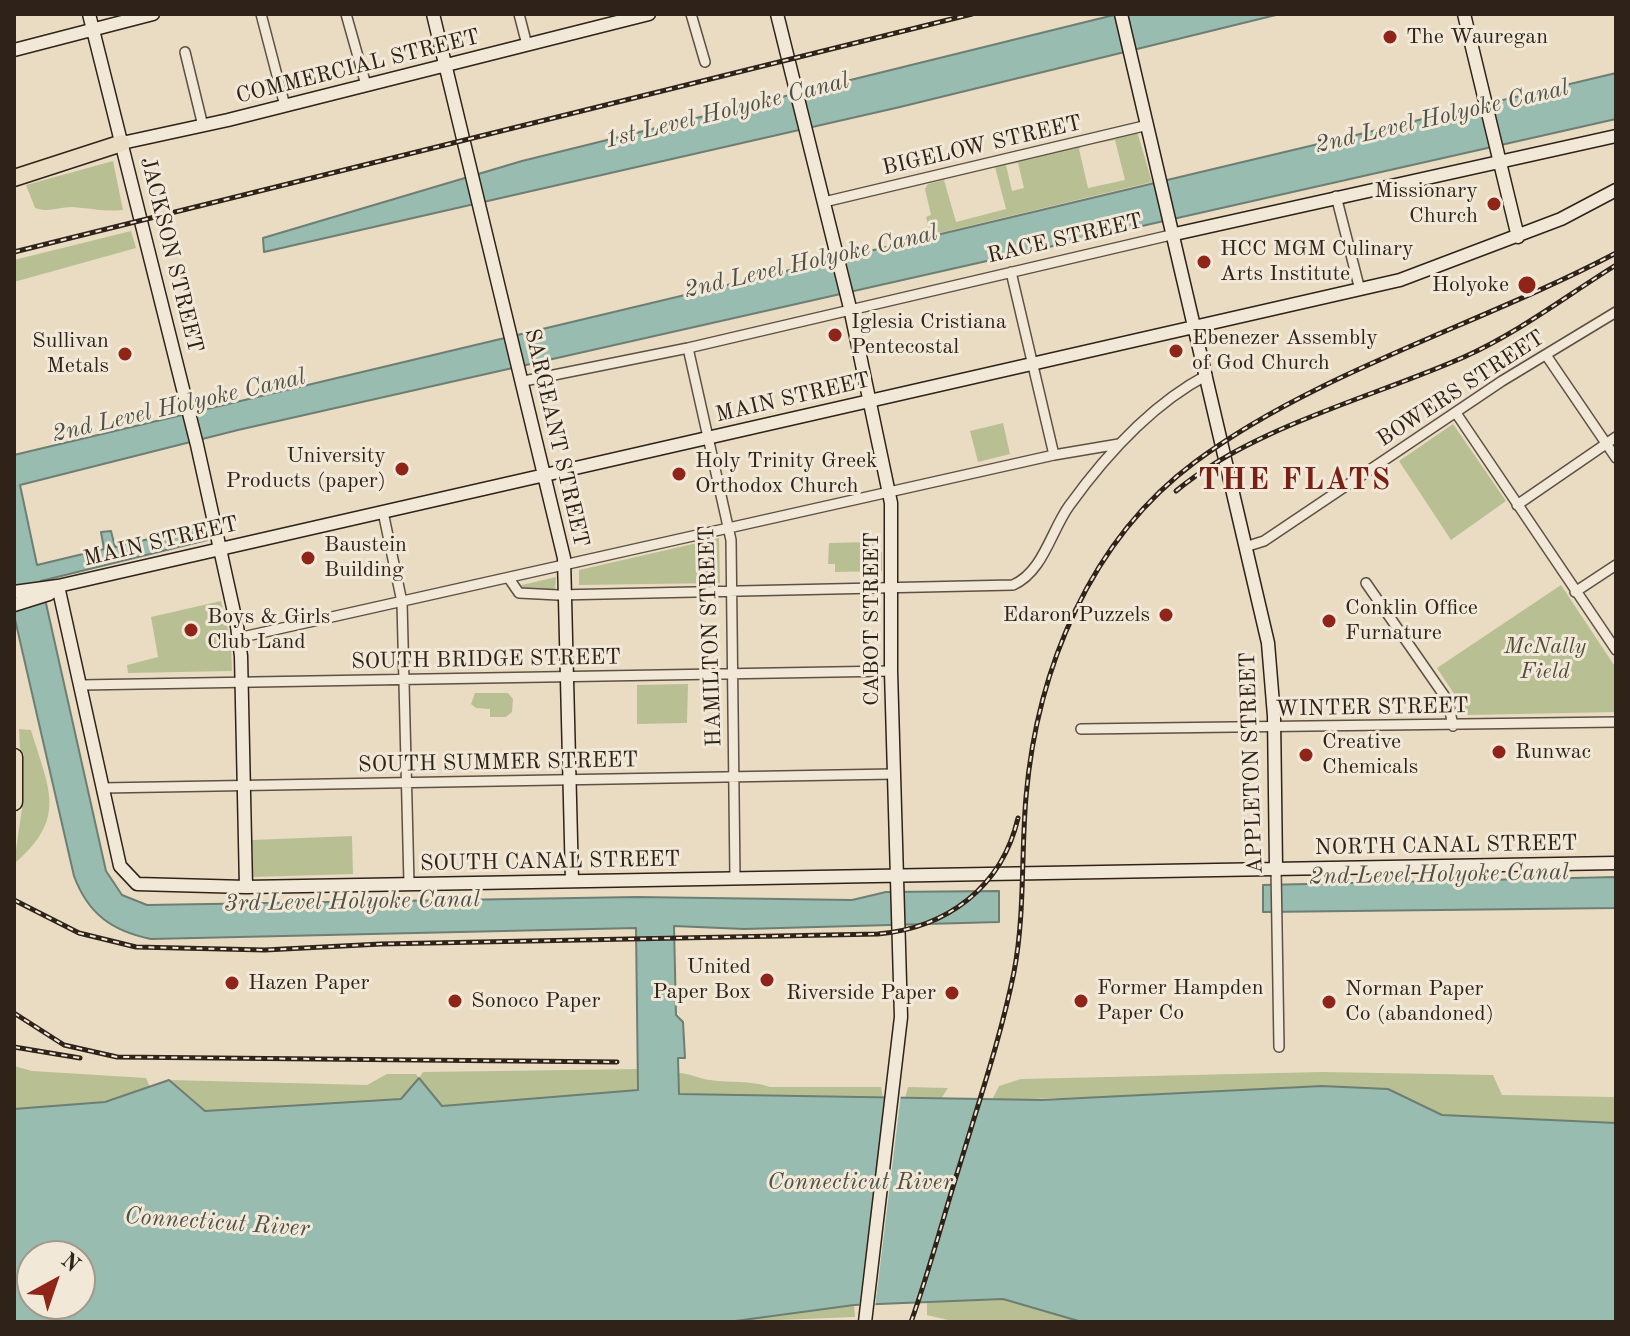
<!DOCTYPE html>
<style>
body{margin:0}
#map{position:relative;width:1630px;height:1336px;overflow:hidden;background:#e9dcc3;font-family:"Old Standard TT",serif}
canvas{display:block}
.frame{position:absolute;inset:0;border:16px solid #2f2218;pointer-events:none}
.north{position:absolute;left:16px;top:1240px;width:80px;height:80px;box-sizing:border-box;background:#f1e8d8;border:2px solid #a3998b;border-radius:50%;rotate:40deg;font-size:22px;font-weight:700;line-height:32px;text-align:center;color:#2f2218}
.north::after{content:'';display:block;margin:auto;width:28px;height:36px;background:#8f2418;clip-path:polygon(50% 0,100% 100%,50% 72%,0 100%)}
</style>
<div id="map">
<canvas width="1630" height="1336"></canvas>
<div class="frame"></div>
<div class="north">N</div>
</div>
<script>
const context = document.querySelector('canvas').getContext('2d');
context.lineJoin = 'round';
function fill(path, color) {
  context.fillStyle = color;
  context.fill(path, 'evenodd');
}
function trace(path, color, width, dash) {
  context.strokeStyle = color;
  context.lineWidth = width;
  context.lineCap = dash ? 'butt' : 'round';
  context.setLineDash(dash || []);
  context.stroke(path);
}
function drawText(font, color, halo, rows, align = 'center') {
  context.font = font + ' "Old Standard TT",serif';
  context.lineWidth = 6;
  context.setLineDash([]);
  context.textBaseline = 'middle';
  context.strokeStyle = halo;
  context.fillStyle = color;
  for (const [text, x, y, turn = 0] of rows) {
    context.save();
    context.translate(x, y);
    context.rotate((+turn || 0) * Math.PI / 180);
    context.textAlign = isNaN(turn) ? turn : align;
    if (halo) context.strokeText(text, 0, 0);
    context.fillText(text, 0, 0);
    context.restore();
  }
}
fill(new Path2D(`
 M 1137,131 L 1152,182 L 931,235 L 926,217 L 931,215 L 925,189 L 928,184 L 944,180 L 956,222 L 1006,209 L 995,167 L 1082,145 L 1079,149 L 1088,188 L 1125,180 L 1115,140 L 1091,144 ZM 1018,163 L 1024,188 L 1012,191 L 1006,165 Z
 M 113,161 L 123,210 C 101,212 91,208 72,207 C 58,207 50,213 35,208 L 26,185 Z
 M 131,231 L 136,248 L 14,282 L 14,260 Z
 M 1003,423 L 1010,454 L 978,462 L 970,431 Z
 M 1453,424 L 1506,501 L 1451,540 L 1399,461 Z
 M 719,538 L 720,583 L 579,585 L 579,570 Z
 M 873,542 L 874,553 L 882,552 L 882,571 L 835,572 L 835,564 L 828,564 L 829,543 Z
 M 556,577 L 555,590 L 519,588 L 522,585 Z
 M 1561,585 L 1616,668 L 1616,712 L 1468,715 L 1437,668 Z
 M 221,601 L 231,643 L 232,671 L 128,673 L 127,665 L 158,657 L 151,617 Z
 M 688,684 L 687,723 L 637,724 L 637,685 Z
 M 475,693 L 508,693 L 513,699 L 512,712 L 506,717 L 490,717 L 490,709 L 476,708 L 471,704 Z
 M 19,729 L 31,730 C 49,790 68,818 14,864 L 23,801 Z
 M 352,836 L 353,874 L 253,877 L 252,840 Z
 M 14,1066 L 32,1071 L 146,1078 L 150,1087 L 105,1102 L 14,1109 Z
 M 638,1069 L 638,1090 L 441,1106 L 402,1099 L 205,1111 L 169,1080 L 367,1085 L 387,1074 L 416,1074 L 419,1078 L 423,1072 Z
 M 1322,1072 L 1493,1075 L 1502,1095 L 1616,1097 L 1616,1123 L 1442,1115 L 1388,1089 L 992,1100 L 999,1086 L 1021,1079 Z
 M 678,1073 C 690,1073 699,1079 710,1080 C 731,1083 750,1080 770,1087 L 881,1087 L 883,1098 L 679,1094 Z
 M 908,1087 L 948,1088 L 941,1099 L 905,1098 Z
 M 1003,1299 L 1082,1322 L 956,1322 L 927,1315 L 927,1302 Z
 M 854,1305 L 855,1317 L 728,1322 Z`), '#b8c093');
const water = new Path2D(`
 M 1118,14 L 1280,14 L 900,107 L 264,252 L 263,238 L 522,161 Z
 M 1616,73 L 1616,119 L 238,430 L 20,485 L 37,565 L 104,549 L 101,532 L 111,531 L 115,547 L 204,526 L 207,540 L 41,581 L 106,871 L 122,895 L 147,905 L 637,897 L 852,900 L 886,892 L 999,891 L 999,922 L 744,929 L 674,926 L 676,1015 L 683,1022 L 685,1058 L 678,1058 L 679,1094 L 1042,1100 L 1322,1086 L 1388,1089 L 1442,1115 L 1616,1123 L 1616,1322 L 1082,1322 L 1003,1299 L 854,1305 L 728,1322 L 14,1322 L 14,1109 L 105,1102 L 169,1080 L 205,1111 L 401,1099 L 419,1078 L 442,1106 L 638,1090 L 636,928 L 151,939 C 112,931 88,914 74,876 L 14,615 L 14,455 ZM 32,1256 L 80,1256 L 80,1304 L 32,1304 Z
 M 1616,877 L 1616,908 L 1263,912 L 1263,885 Z`);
fill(water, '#98bcb0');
trace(water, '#6e7e73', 2);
fill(new Path2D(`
 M 886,1094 L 901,1094 L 875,1308 L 859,1308 Z`), '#e9dcc3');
const street = new Path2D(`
 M 261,14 L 285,106
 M 346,14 L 366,85
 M 519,14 L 527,45
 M 691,14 L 705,62
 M 185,52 L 203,126
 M 1336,196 L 1360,290
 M 824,202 L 1148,125
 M 1011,272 L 1054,455
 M 688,348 L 731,540 L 735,879
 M 1546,355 L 1616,458
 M 524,381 L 688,348 L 1175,234
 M 1456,413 L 1616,650
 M 1517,505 L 1616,437
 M 383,512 L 402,602 L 409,884
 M 1245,547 L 1264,541 L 1502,381 L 1616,312
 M 510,580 L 519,593 L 558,595 L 1013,585 C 1043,572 1051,531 1069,506 C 1105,456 1152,404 1207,375
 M 1366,583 L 1448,701 L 1453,726
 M 1575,592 L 1616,565
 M 238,638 L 1054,455 L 1119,444
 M 81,685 L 891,671
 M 1081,729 L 1616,722
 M 102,788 L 894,774
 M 1276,868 L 1279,1047`);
const secondary = new Path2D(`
 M 89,14 L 197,445 L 237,626 L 241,656 L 246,887
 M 433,14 L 564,558 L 572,881
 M 777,14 L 850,308 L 891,503 L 891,671 L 901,1017 L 865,1322
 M 1121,14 L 1268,643 L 1274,716 L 1276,868
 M 1464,14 L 1518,237
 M 14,50 L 153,14
 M 122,143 L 228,120 L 649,14
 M 1175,234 L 1616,136
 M 58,586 L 120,866 L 137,884 L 246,887 L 1616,863
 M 14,592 L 58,586 L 1400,280 L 1561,219 L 1616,190
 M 14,605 L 49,594 L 58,586`);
const highway = new Path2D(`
 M 14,178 L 122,143
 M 14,757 L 14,802`);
trace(street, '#5e5043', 12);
trace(secondary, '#2f2218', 15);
trace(highway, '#2f2218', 19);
trace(street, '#f1e8d8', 9);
trace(secondary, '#f1e8d8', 12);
trace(highway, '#e9dcc3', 16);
const rail = new Path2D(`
 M 14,252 L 972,14
 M 1176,491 C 1252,427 1374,397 1464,357 C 1518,333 1566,296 1616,265
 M 14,900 L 79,933 L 136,947 L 265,950 L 381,944 L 878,934 C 947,928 1002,887 1018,818
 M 14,1013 L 64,1045 L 117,1057 L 617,1062
 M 14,1047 L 80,1058
 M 911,1322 C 930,1269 944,1214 961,1161 C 980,1098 1001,1036 1014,972 C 1025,914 1021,855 1026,797 C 1037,669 1090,540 1195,462 C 1316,372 1482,324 1616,253`);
trace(rail, '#2f2218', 5);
trace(rail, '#f1e8d8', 2, [6]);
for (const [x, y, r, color] of [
 [1390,37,8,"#8f2418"],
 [1494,204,8,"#8f2418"],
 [1204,262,8,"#8f2418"],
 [1527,285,10,"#8f2418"],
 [835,335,8,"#8f2418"],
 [1176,351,8,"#8f2418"],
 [125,354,8,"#8f2418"],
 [402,469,8,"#8f2418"],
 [679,474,8,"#8f2418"],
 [308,558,8,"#8f2418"],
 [1166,615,8,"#8f2418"],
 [1329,621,8,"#8f2418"],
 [191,630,8,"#8f2418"],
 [1499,752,8,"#8f2418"],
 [1306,755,8,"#8f2418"],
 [767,980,8,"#8f2418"],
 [232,983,8,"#8f2418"],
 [952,993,8,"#8f2418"],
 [455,1001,8,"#8f2418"],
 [1081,1001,8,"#8f2418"],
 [1329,1002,8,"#8f2418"]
]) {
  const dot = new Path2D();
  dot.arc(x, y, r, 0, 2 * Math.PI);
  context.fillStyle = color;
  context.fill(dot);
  trace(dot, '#f1e8d8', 3);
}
drawText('22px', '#2f2218', '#f1e8d8', [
 ["The Wauregan",1406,37],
 ["Missionary",1478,191,"right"],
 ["Church",1478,216,"right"],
 ["HCC MGM Culinary",1220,249],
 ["Arts Institute",1220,274],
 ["Holyoke",1509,285,"right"],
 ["Iglesia Cristiana",851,322],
 ["Pentecostal",851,347],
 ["Ebenezer Assembly",1192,338],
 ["of God Church",1192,363],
 ["Sullivan",109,341,"right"],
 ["Metals",109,366,"right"],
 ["University",386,456,"right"],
 ["Products (paper)",386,481,"right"],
 ["Holy Trinity Greek",695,461],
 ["Orthodox Church",695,486],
 ["Baustein",324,545],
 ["Building",324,570],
 ["Conklin Office",1345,608],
 ["Furnature",1345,633],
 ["Edaron Puzzels",1150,615,"right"],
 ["Boys & Girls",207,617],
 ["Club Land",207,642],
 ["Creative",1322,742],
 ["Chemicals",1322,767],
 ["Runwac",1515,752],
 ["United",751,967,"right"],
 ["Paper Box",751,992,"right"],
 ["Hazen Paper",248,983],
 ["Former Hampden",1097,988],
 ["Paper Co",1097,1013],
 ["Norman Paper",1345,989],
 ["Co (abandoned)",1345,1014],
 ["Riverside Paper",936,993,"right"],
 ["Sonoco Paper",471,1001]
], 'left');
drawText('22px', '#2f2218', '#f1e8d8', [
 ["COMMERCIAL STREET",358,67,-14],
 ["BIGELOW STREET",982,146,-13],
 ["RACE STREET",1065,239,-13],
 ["JACKSON STREET",171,255,76],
 ["BOWERS STREET",1461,389,-33],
 ["MAIN STREET",793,398,-13],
 ["SARGEANT STREET",556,438,77],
 ["MAIN STREET",161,542,-13],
 ["CABOT STREET",872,619,-90],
 ["HAMILTON STREET",711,636,-92],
 ["SOUTH BRIDGE STREET",486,660,-1],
 ["WINTER STREET",1372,708,-1],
 ["SOUTH SUMMER STREET",498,763,-1],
 ["APPLETON STREET",1252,763,-92],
 ["NORTH CANAL STREET",1446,846,-1],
 ["SOUTH CANAL STREET",550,862,-1]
]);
drawText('italic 22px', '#514a37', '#f1e8d8', [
 ["McNally",1545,647],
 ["Field",1545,672]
]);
drawText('italic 24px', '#4e5046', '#f1e8d8', [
 ["1st Level Holyoke Canal",727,111,-14],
 ["2nd Level Holyoke Canal",1442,117,-13],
 ["2nd Level Holyoke Canal",811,262,-13],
 ["2nd Level Holyoke Canal",179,406,-13],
 ["2nd Level Holyoke Canal",1439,875,-1],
 ["3rd Level Holyoke Canal",352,902,-1],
 ["Connecticut River",860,1183],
 ["Connecticut River",217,1223,4]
]);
context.letterSpacing = '2px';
drawText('bold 30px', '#7a1f14', '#f1e8d8', [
 ["THE FLATS",1295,481]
]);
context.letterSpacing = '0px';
</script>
